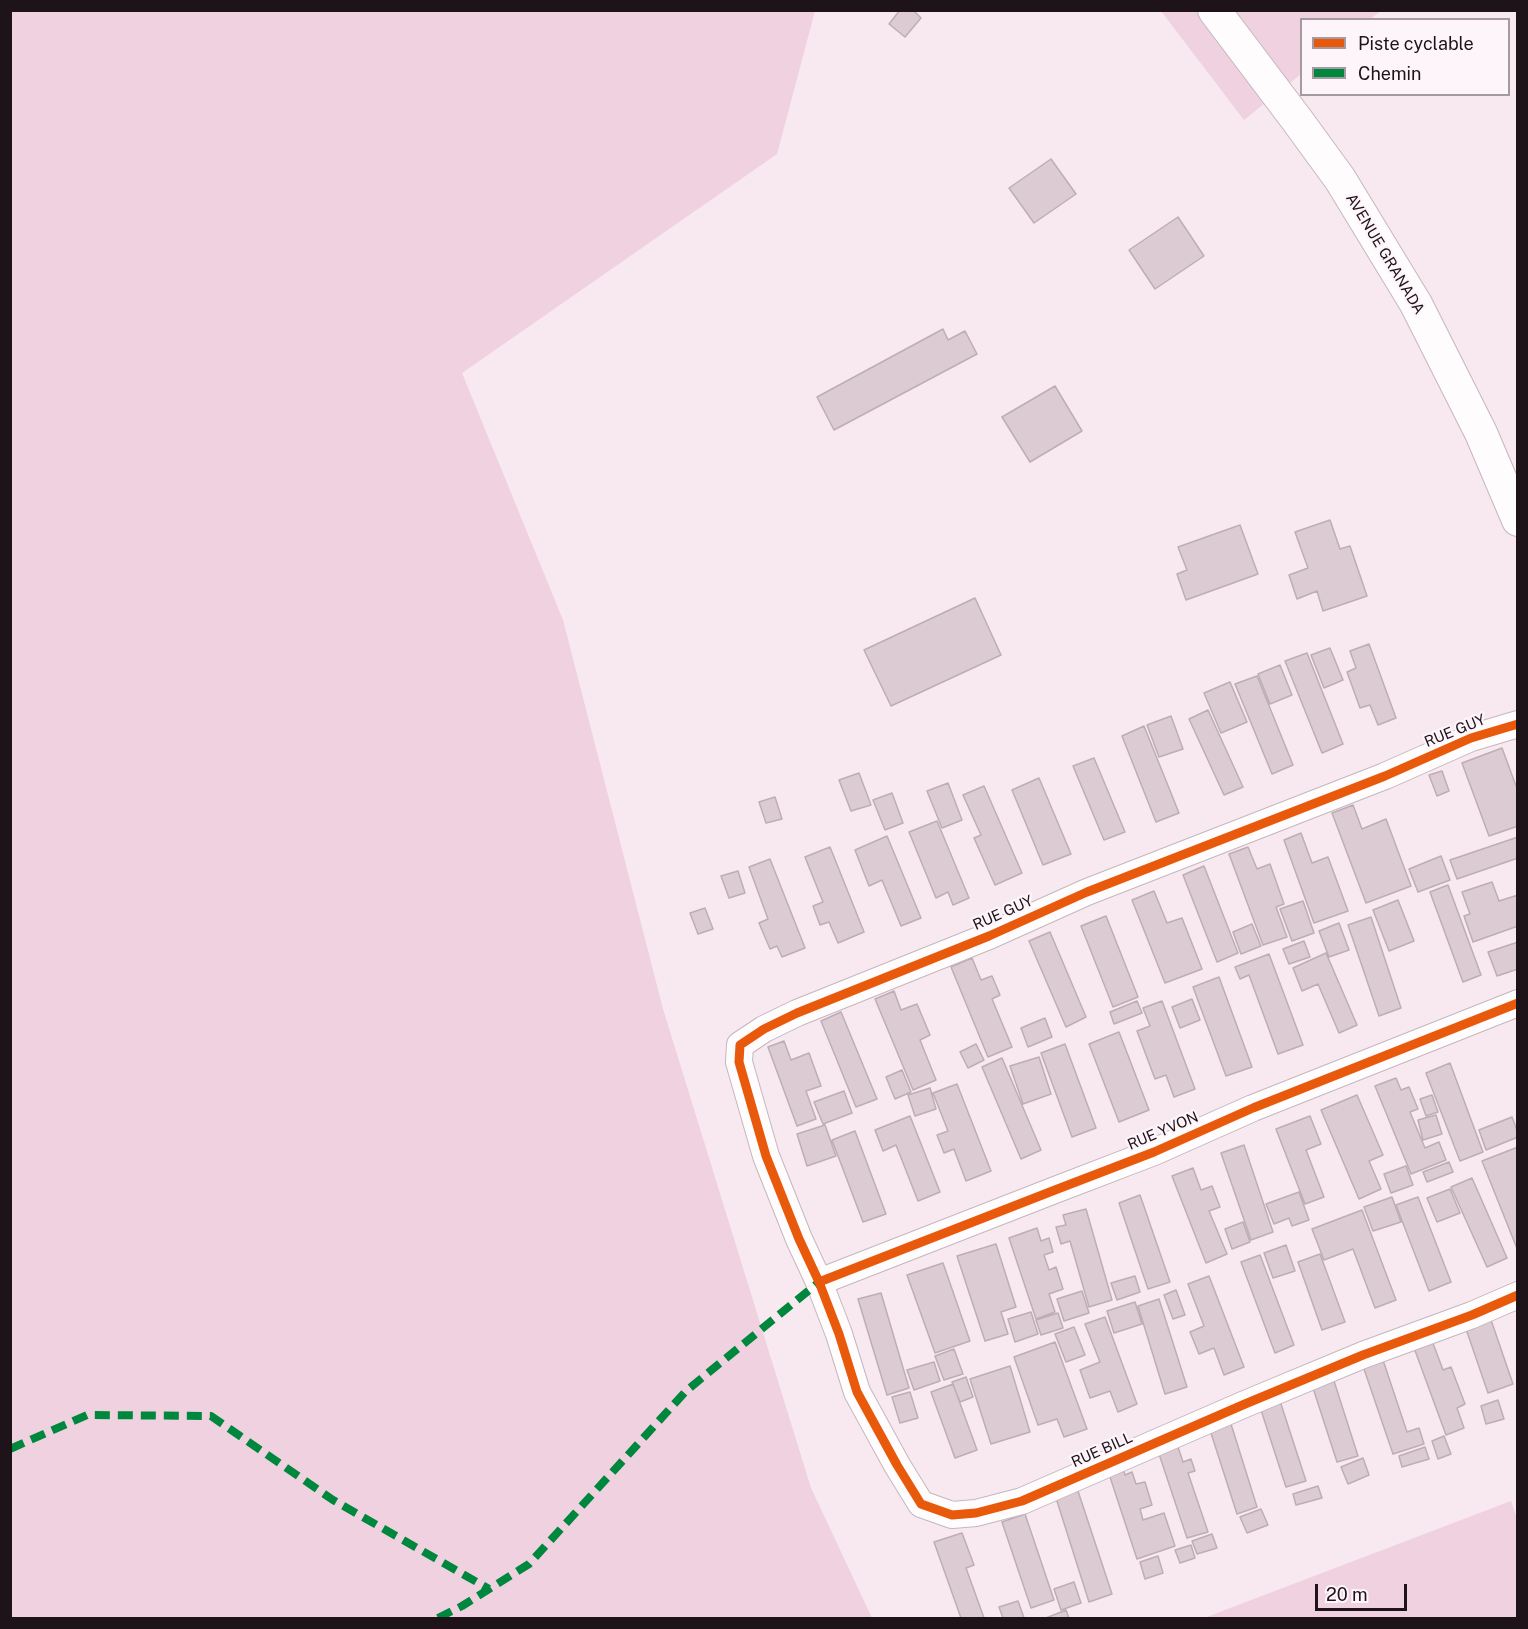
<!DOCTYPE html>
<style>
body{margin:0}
#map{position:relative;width:1528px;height:1629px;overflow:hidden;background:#f8e8f0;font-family:"Public Sans",sans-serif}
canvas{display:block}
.frame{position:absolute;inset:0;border:12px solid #1f131a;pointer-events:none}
.legend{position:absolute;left:1300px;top:18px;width:210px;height:78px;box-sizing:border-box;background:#fdf5f9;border:2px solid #a49ba0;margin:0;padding:8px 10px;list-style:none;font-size:18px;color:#1f131a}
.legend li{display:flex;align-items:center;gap:12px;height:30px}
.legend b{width:30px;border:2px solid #a49ba0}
.scale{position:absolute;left:1315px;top:1584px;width:92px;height:27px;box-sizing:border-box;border:3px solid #1f131a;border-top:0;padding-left:8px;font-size:18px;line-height:21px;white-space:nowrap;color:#1f131a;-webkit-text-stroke:4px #fdf5f9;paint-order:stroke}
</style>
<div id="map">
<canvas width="1528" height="1629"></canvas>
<div class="frame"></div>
<ul class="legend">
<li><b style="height:8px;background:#e8590c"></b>Piste cyclable</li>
<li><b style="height:8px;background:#00873e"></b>Chemin</li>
</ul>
<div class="scale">20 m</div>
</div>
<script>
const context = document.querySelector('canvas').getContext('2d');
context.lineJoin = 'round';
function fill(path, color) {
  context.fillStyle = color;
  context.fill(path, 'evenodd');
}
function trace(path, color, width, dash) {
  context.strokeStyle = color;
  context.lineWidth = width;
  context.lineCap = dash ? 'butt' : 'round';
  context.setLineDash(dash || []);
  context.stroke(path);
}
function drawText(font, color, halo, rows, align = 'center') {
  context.font = font + ' "Public Sans",sans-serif';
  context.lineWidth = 4.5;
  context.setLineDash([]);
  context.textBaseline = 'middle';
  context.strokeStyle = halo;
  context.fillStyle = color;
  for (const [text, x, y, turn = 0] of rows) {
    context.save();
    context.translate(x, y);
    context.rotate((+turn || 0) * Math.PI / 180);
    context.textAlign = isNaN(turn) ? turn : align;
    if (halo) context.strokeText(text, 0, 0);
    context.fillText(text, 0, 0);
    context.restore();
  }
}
fill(new Path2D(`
 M 11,10 L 815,11 L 777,154 L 462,373 L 563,620 L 663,1009 L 811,1488 L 872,1618 L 11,1618 Z
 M 1161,11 L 1381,11 L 1370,19 L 1302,20 L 1301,74 L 1244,120 Z
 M 1511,1501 L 1517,1519 L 1517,1618 L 1204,1618 Z`), '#efd1e0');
const building = new Path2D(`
 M 900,10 L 913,10 L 921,18 L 905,37 L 889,24 Z
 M 1051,159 L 1076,194 L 1034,223 L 1009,188 Z
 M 1178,217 L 1204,256 L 1155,289 L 1129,250 Z
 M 943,329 L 948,340 L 965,331 L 977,354 L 834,430 L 817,397 Z
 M 1055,386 L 1082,431 L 1030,462 L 1002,417 Z
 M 1330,520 L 1340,549 L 1350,546 L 1367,596 L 1323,611 L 1317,591 L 1297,599 L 1289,575 L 1308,568 L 1295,532 Z
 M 1240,525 L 1258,574 L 1186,600 L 1177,574 L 1187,570 L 1178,547 Z
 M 975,598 L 1001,655 L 891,706 L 864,650 Z
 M 1369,644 L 1396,718 L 1378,725 L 1370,705 L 1360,708 L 1347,672 L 1356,668 L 1350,651 Z
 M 1330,648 L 1343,680 L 1324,688 L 1311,655 Z
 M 1307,653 L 1343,744 L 1322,753 L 1285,661 Z
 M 1280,665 L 1292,695 L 1270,704 L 1258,674 Z
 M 1257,676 L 1293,765 L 1272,774 L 1235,684 Z
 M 1230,682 L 1247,722 L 1221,733 L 1204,693 Z
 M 1208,710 L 1243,787 L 1224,795 L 1189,719 Z
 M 1171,716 L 1183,749 L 1159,757 L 1147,725 Z
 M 1144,726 L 1179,813 L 1156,822 L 1122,736 Z
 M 1502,748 L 1516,786 L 1518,786 L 1518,826 L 1489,836 L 1462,763 Z
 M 1094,758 L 1125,832 L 1104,840 L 1073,766 Z
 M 1442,771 L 1449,791 L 1437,796 L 1429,775 Z
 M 859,773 L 871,805 L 851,811 L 839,780 Z
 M 1039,778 L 1071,854 L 1043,865 L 1012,790 Z
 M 948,783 L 962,820 L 942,828 L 927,791 Z
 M 984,786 L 1022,873 L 995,885 L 974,838 L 981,835 L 963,795 Z
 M 892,793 L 903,823 L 885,830 L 873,800 Z
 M 775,797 L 782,819 L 766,823 L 759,802 Z
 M 1353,805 L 1362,829 L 1386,819 L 1411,886 L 1366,903 L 1332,813 Z
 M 937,821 L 969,898 L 953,905 L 948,892 L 936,898 L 909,832 Z
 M 1301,833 L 1312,863 L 1328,857 L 1348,911 L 1314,923 L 1284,840 Z
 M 887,836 L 921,918 L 901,926 L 882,880 L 869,886 L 855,850 Z
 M 1518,837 L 1518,858 L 1457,879 L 1450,860 Z
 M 830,847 L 864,932 L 838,943 L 829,922 L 820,925 L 813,906 L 823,902 L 805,857 Z
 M 1248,847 L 1257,869 L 1270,864 L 1284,904 L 1276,907 L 1287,937 L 1263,945 L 1229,854 Z
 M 1441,856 L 1450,880 L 1418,892 L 1409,869 Z
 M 770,859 L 805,948 L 782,957 L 777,946 L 770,949 L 759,923 L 768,919 L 749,867 Z
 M 1204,866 L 1238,953 L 1217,962 L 1183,875 Z
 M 738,871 L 745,893 L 729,898 L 721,876 Z
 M 1492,882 L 1499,901 L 1518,895 L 1518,926 L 1473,942 L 1464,916 L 1470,914 L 1462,892 Z
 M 1448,885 L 1481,975 L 1463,982 L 1430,892 Z
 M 1154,891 L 1167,923 L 1182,918 L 1202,969 L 1165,983 L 1132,900 Z
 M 1398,900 L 1414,941 L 1389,951 L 1373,910 Z
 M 1303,901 L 1314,933 L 1292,941 L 1280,909 Z
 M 705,908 L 713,929 L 698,934 L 690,913 Z
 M 1106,916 L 1138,997 L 1113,1007 L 1081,926 Z
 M 1371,917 L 1401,1008 L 1379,1016 L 1348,925 Z
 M 1339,923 L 1349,950 L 1329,957 L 1319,931 Z
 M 1252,924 L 1261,946 L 1241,954 L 1233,932 Z
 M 1050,932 L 1086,1017 L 1066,1027 L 1029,941 Z
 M 1304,941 L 1310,957 L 1289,964 L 1283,949 Z
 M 1518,942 L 1518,969 L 1497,976 L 1488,952 Z
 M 1326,953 L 1357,1025 L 1339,1033 L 1318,984 L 1302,991 L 1293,968 Z
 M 1269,954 L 1303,1045 L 1278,1054 L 1249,975 L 1240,979 L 1235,967 Z
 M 972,958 L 981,980 L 992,976 L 1000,995 L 992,999 L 1012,1047 L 988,1057 L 951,967 Z
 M 1219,977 L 1252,1067 L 1226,1076 L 1193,987 Z
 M 894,991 L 901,1010 L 917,1004 L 930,1035 L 920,1040 L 936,1080 L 913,1090 L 875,999 Z
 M 1192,999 L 1200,1020 L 1180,1028 L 1172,1007 Z
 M 1137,1001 L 1142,1013 L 1114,1024 L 1110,1012 Z
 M 1162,1001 L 1195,1089 L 1174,1097 L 1166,1075 L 1155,1079 L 1137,1031 L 1150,1026 L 1143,1008 Z
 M 841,1012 L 877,1099 L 856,1107 L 821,1021 Z
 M 1045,1018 L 1052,1037 L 1028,1047 L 1021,1028 Z
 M 1119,1032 L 1149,1110 L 1119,1122 L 1089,1044 Z
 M 784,1041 L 791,1060 L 809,1053 L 821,1086 L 806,1091 L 816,1119 L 797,1126 L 768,1047 Z
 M 976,1044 L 984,1060 L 968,1068 L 960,1052 Z
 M 1065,1044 L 1096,1128 L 1072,1137 L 1041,1053 Z
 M 1039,1057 L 1051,1094 L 1023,1104 L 1010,1066 Z
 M 1002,1058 L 1041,1150 L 1021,1159 L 982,1067 Z
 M 1450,1063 L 1483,1152 L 1460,1161 L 1426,1073 Z
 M 902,1070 L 911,1092 L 895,1099 L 886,1077 Z
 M 1396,1078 L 1401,1090 L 1409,1087 L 1418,1109 L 1410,1112 L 1425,1148 L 1439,1142 L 1446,1160 L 1411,1174 L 1375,1086 Z
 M 957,1084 L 991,1171 L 966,1181 L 954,1149 L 944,1153 L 937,1135 L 948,1131 L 933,1093 Z
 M 930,1088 L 936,1109 L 915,1116 L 908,1095 Z
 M 844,1091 L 852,1113 L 823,1124 L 814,1102 Z
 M 1357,1095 L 1383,1155 L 1369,1161 L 1381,1189 L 1359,1199 L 1321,1110 Z
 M 1432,1095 L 1438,1112 L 1426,1116 L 1420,1099 Z
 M 1436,1115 L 1442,1134 L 1423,1140 L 1418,1120 Z
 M 910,1116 L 940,1192 L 918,1201 L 896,1145 L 883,1151 L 875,1130 Z
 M 1310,1116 L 1321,1144 L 1306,1150 L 1324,1197 L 1305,1204 L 1276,1129 Z
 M 1512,1117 L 1518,1133 L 1518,1137 L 1486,1150 L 1479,1130 Z
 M 825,1125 L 836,1156 L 807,1166 L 797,1134 Z
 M 855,1131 L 886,1214 L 863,1222 L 832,1140 Z
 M 1244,1145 L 1273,1232 L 1251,1240 L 1221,1153 Z
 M 1518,1147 L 1518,1251 L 1482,1161 Z
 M 1449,1162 L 1453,1172 L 1427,1182 L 1423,1172 Z
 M 1406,1166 L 1413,1185 L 1391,1193 L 1384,1174 Z
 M 1193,1168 L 1201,1190 L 1212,1186 L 1220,1207 L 1209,1211 L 1227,1254 L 1206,1263 L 1172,1176 Z
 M 1472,1178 L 1507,1258 L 1487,1267 L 1451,1187 Z
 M 1450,1189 L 1460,1213 L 1437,1222 L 1427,1198 Z
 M 1299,1192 L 1309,1220 L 1292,1226 L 1289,1218 L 1274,1224 L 1266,1204 Z
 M 1140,1195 L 1170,1282 L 1148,1289 L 1119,1203 Z
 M 1392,1197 L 1401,1222 L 1373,1231 L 1364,1207 Z
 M 1418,1197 L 1451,1282 L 1429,1291 L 1396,1205 Z
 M 1086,1209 L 1112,1300 L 1089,1307 L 1070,1241 L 1061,1244 L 1056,1227 L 1066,1225 L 1063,1215 Z
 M 1362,1210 L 1396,1300 L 1375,1308 L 1353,1249 L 1324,1260 L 1312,1229 Z
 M 1243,1222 L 1250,1242 L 1232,1249 L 1225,1229 Z
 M 1037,1228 L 1041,1241 L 1049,1238 L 1053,1252 L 1044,1255 L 1049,1270 L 1056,1267 L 1063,1289 L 1049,1294 L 1055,1312 L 1036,1319 L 1009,1238 Z
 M 996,1244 L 1016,1307 L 1001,1312 L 1008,1334 L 985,1341 L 957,1256 Z
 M 1286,1245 L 1295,1271 L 1273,1278 L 1264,1253 Z
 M 1320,1254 L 1345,1322 L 1322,1330 L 1298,1262 Z
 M 1260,1255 L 1294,1345 L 1275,1353 L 1241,1262 Z
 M 943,1263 L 970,1341 L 935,1353 L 907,1275 Z
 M 1135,1276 L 1140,1292 L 1117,1300 L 1111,1283 Z
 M 1209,1276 L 1244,1367 L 1224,1375 L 1214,1348 L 1199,1354 L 1190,1332 L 1204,1326 L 1188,1284 Z
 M 1176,1290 L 1185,1315 L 1173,1319 L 1164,1295 Z
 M 1082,1291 L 1089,1313 L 1064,1321 L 1057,1299 Z
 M 881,1293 L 909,1388 L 887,1395 L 858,1299 Z
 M 1159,1299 L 1187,1387 L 1165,1394 L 1138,1306 Z
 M 1135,1302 L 1142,1324 L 1114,1333 L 1107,1311 Z
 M 1031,1312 L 1038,1334 L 1015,1342 L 1008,1319 Z
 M 1058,1313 L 1063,1328 L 1041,1335 L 1036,1320 Z
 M 1105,1317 L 1137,1404 L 1118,1412 L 1110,1391 L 1090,1398 L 1080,1370 L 1100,1362 L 1085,1324 Z
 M 1490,1317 L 1513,1384 L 1488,1393 L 1465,1326 Z
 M 1074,1327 L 1085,1355 L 1066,1362 L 1055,1334 Z
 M 1431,1338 L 1443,1370 L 1451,1367 L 1465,1404 L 1457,1408 L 1464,1428 L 1446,1435 L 1413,1345 Z
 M 1055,1342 L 1087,1429 L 1064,1437 L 1057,1419 L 1038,1425 L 1014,1357 Z
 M 954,1349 L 963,1374 L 944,1380 L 935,1356 Z
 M 1383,1360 L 1407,1432 L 1419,1428 L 1424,1444 L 1393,1454 L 1363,1366 Z
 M 934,1362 L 940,1381 L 914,1390 L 907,1370 Z
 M 1010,1366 L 1030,1432 L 991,1444 L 970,1379 Z
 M 966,1377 L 973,1397 L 960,1402 L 952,1382 Z
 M 1334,1381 L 1358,1456 L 1337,1462 L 1313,1388 Z
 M 953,1384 L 977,1450 L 955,1458 L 931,1392 Z
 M 910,1392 L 918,1418 L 900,1423 L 892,1397 Z
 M 1498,1400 L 1504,1419 L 1486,1424 L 1481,1406 Z
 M 1280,1401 L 1306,1481 L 1286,1487 L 1260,1407 Z
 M 1231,1424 L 1257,1507 L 1237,1514 L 1210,1430 Z
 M 1444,1436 L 1451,1454 L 1438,1459 L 1432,1441 Z
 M 1177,1444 L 1183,1462 L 1191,1459 L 1195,1471 L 1188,1473 L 1208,1532 L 1187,1538 L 1158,1451 Z
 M 1425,1447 L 1429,1459 L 1402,1467 L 1399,1456 Z
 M 1363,1458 L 1369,1475 L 1348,1484 L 1341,1467 Z
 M 1123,1469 L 1125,1475 L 1132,1472 L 1136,1484 L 1145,1482 L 1152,1505 L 1140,1509 L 1143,1520 L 1164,1513 L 1175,1546 L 1137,1559 L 1109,1474 Z
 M 1318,1486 L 1322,1498 L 1296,1505 L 1293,1494 Z
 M 1078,1491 L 1112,1594 L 1089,1602 L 1056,1498 Z
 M 1261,1509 L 1268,1525 L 1247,1533 L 1240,1517 Z
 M 1025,1514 L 1054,1600 L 1031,1608 L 1002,1522 Z
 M 962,1533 L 974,1565 L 966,1568 L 984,1618 L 961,1618 L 934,1542 Z
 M 1212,1534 L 1217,1548 L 1197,1554 L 1192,1541 Z
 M 1191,1545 L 1195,1558 L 1180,1563 L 1175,1550 Z
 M 1158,1556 L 1163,1573 L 1145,1579 L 1140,1562 Z
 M 1074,1582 L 1081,1603 L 1061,1610 L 1054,1589 Z
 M 1018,1601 L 1024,1618 L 1003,1618 L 999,1607 Z
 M 1066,1610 L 1069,1618 L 1046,1618 Z`);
fill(building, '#ddcbd4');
trace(building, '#bcaeb5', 1.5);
const minor = new Path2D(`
 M 1518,724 L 1471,738 L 1385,776 L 1087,892 L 989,936 L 797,1013 L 764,1029 L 740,1045 L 739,1062 L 766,1156 L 799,1239 L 819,1282 L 839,1334 L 857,1392 L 897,1465 L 921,1504 L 952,1515 L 976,1513 L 1022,1501 L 1245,1404 L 1363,1355 L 1472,1315 L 1518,1295
 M 819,1282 L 1055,1190 L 1154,1152 L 1253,1108 L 1518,1003`);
const tertiary = new Path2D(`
 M 1214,10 L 1297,120 L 1340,179 L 1416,304 L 1481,433 L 1518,520`);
trace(minor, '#c5b7be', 28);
trace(tertiary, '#c5b7be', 34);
trace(minor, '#fefcfd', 26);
trace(tertiary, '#fefcfd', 32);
trace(new Path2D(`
 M 10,1449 L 87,1415 L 211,1416 L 333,1500 L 489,1589
 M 438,1618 L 462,1606 L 529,1564 L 686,1391 L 819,1282`), '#00873e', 8, [15, 8]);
trace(new Path2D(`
 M 1518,724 L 1471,738 L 1385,776 L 1087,892 L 989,936 L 797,1013 L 764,1029 L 740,1045 L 739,1062 L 766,1156 L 799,1239 L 819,1282 L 839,1334 L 857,1392 L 897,1465 L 921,1504 L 952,1515 L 976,1513 L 1022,1501 L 1245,1404 L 1363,1355 L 1472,1315 L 1518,1295
 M 819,1282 L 1055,1190 L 1154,1152 L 1253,1108 L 1518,1003`), '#e8590c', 9);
drawText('15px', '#1f131a', '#fdf5f9', [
 ["AVENUE GRANADA",1385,254,59],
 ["RUE GUY",1455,731,-22],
 ["RUE GUY",1003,913,-24],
 ["RUE YVON",1163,1131,-23],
 ["RUE BILL",1102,1450,-24]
]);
</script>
